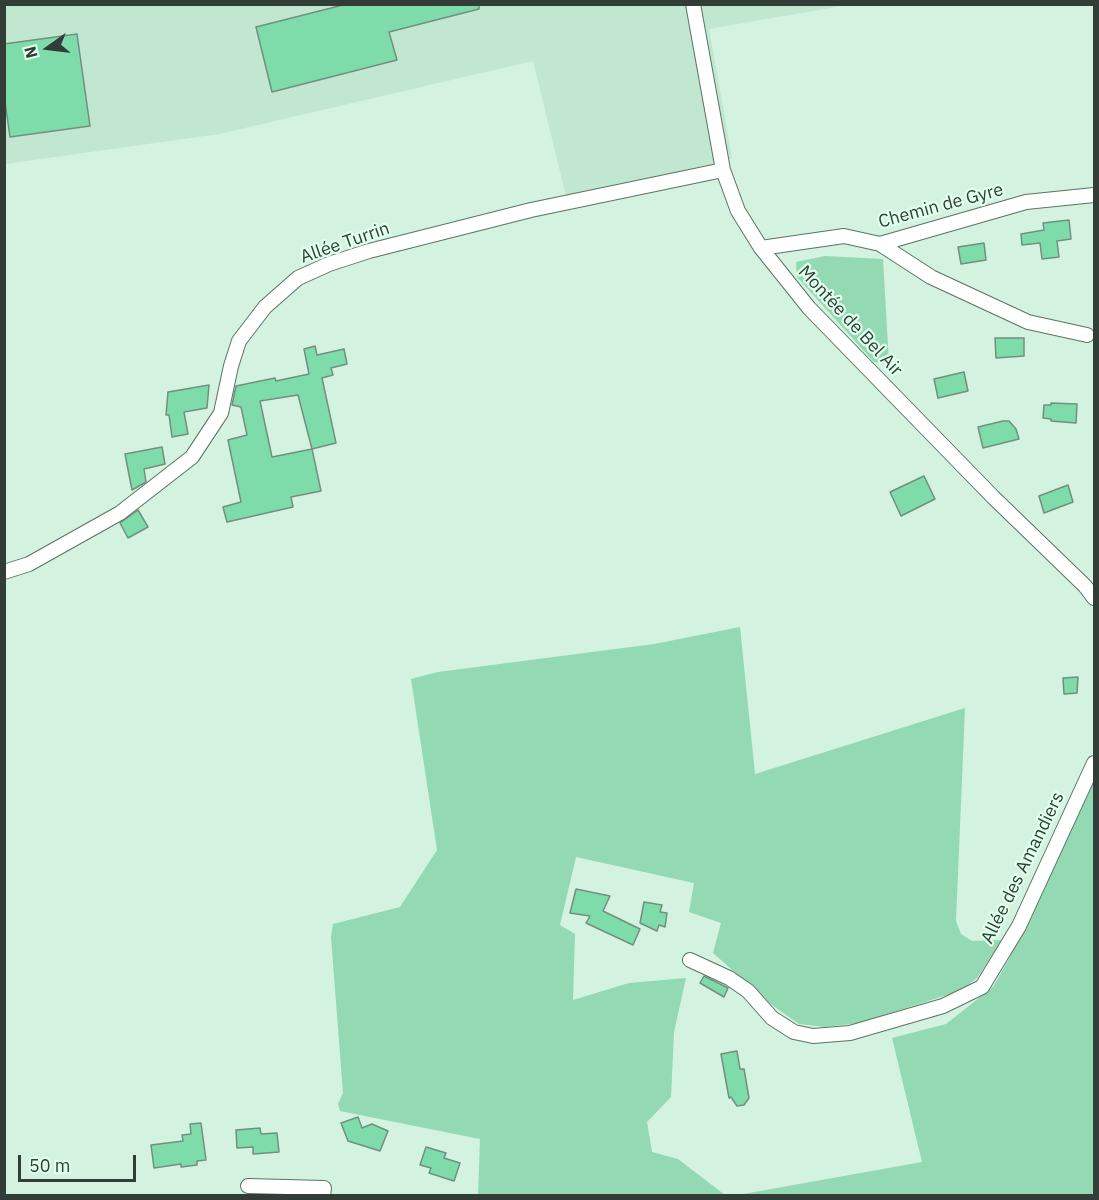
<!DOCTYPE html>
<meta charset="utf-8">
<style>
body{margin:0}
#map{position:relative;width:1099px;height:1200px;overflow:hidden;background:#d3f2df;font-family:"IBM Plex Sans",sans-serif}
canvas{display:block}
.frame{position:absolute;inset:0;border:6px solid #313d36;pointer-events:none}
.north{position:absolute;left:18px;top:18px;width:60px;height:60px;-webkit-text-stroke:4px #e0ffed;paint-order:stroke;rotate:256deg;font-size:16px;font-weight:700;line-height:24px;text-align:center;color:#313d36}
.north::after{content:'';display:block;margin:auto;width:21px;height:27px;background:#313d36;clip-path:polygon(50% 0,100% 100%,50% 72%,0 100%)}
.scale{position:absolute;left:18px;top:1155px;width:118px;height:27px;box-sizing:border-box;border:3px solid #313d36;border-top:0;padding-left:8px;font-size:18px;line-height:21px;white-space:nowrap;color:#313d36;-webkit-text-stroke:4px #e0ffed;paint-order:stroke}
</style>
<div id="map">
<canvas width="1099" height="1200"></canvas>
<div class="frame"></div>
<div class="north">N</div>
<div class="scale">50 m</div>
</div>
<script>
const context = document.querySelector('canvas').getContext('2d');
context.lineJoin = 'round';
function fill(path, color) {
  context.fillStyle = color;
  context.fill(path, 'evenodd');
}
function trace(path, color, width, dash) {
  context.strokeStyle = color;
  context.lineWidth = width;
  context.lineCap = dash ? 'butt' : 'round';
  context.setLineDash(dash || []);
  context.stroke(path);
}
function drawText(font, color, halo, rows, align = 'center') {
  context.font = font + ' "IBM Plex Sans",sans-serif';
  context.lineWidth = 4.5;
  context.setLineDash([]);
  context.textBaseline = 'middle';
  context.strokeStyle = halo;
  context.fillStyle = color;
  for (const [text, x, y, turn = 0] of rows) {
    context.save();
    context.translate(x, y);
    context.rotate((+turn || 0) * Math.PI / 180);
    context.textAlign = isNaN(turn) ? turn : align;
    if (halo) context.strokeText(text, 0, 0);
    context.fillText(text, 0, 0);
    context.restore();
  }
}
fill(new Path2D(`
 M 4,5 L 847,5 L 709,29 L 732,158 L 700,168 L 566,196 L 533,61 L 219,134 L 5,164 Z`), '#c1e7d1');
fill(new Path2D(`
 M 825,256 L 883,259 L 889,364 L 874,362 L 797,277 L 796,262 Z
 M 740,627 L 755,774 L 965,708 L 956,921 L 961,934 L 972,941 L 1002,940 L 977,978 L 962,990 L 860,1023 L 825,1027 L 799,1024 L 772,1005 L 713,953 L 721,923 L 689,912 L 694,883 L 576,857 L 560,925 L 575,934 L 573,1000 L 629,983 L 686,978 L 674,1032 L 671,1097 L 647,1122 L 652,1152 L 678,1159 L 725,1195 L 478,1196 L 480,1139 L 340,1111 L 338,1104 L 343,1093 L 331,937 L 333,924 L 400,907 L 437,850 L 411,679 L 438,672 L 654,644 Z
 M 1094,776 L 1094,1195 L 732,1196 L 922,1162 L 892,1038 L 946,1024 L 993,987 L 1009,959 Z`), '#93d9b3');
const building = new Path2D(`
 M 347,4 L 479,4 L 479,9 L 389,32 L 397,60 L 272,92 L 256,27 Z
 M 77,34 L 90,126 L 10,137 L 4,95 L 4,44 Z
 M 1069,220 L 1071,239 L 1057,241 L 1059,257 L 1042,259 L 1040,243 L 1022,245 L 1021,234 L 1044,230 L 1043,223 Z
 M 984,243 L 986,260 L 961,264 L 958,247 Z
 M 995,338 L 1024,338 L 1024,356 L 996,358 Z
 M 315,346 L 317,355 L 344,349 L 347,364 L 331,368 L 333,375 L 322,378 L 336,443 L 312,449 L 321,491 L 291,497 L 293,507 L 227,522 L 223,507 L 241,502 L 228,440 L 247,435 L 241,407 L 232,405 L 236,386 L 275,378 L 276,381 L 309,374 L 304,349 ZM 298,395 L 312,449 L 272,457 L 260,401 Z
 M 964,372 L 968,391 L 938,398 L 934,379 Z
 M 209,385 L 207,408 L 184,412 L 188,434 L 172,437 L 169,415 L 166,415 L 168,392 Z
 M 1051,403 L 1077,404 L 1076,423 L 1051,421 L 1051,419 L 1043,418 L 1044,405 L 1051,405 Z
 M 1003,421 L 1009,421 L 1016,429 L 1019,439 L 983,448 L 978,427 Z
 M 162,447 L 165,464 L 144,469 L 146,482 L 132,490 L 125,454 Z
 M 924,476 L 935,499 L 901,516 L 890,492 Z
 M 1068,485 L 1073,502 L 1044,513 L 1039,496 Z
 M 138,510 L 148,527 L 128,538 L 120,523 Z
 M 1078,677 L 1077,693 L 1064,694 L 1063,678 Z
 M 576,889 L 610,896 L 603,911 L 640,929 L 633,945 L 586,923 L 590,916 L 570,913 Z
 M 644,902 L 662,905 L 660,912 L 667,913 L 665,927 L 659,925 L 657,931 L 640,923 Z
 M 704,976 L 728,988 L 724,997 L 700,983 Z
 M 737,1051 L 740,1069 L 744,1069 L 749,1098 L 744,1105 L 737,1106 L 731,1097 L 729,1098 L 721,1054 Z
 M 358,1117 L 362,1128 L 372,1124 L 388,1131 L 380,1151 L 348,1141 L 341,1123 Z
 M 201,1123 L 206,1160 L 197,1161 L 197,1165 L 181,1167 L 181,1164 L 154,1168 L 151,1145 L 183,1141 L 182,1135 L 191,1134 L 190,1124 Z
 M 260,1128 L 261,1134 L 277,1133 L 279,1152 L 253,1154 L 253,1147 L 237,1148 L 236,1130 Z
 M 426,1147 L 446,1153 L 444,1158 L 460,1163 L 454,1181 L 429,1173 L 431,1168 L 420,1165 Z`);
fill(building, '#7edcab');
trace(building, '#738f7f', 1.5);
const minor = new Path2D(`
 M 693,4 L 723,170 L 738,211 L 761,248 L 809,308 L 993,497 L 1085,586 L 1094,598
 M 880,244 L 931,277 L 1028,322 L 1087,335
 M 761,248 L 844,236 L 880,244 L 1026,202 L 1094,195
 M 4,572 L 29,564 L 120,513 L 192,457 L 221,413 L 231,366 L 239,341 L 265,307 L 298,278 L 329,264 L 369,251 L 531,210 L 723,170
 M 690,960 L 729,978 L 748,991 L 772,1018 L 794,1032 L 813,1036 L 850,1033 L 943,1006 L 982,987 L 1019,926 L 1094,763
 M 248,1186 L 324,1188 L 323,1196`);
trace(minor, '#597464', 16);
trace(minor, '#fff', 14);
drawText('18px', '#313d36', '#e0ffed', [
 ["Chemin de Gyre",941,206,-15],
 ["Allée Turrin",345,243,-19],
 ["Montée de Bel Air",850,321,47],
 ["Allée des Amandiers",1023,868,-64]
]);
</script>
